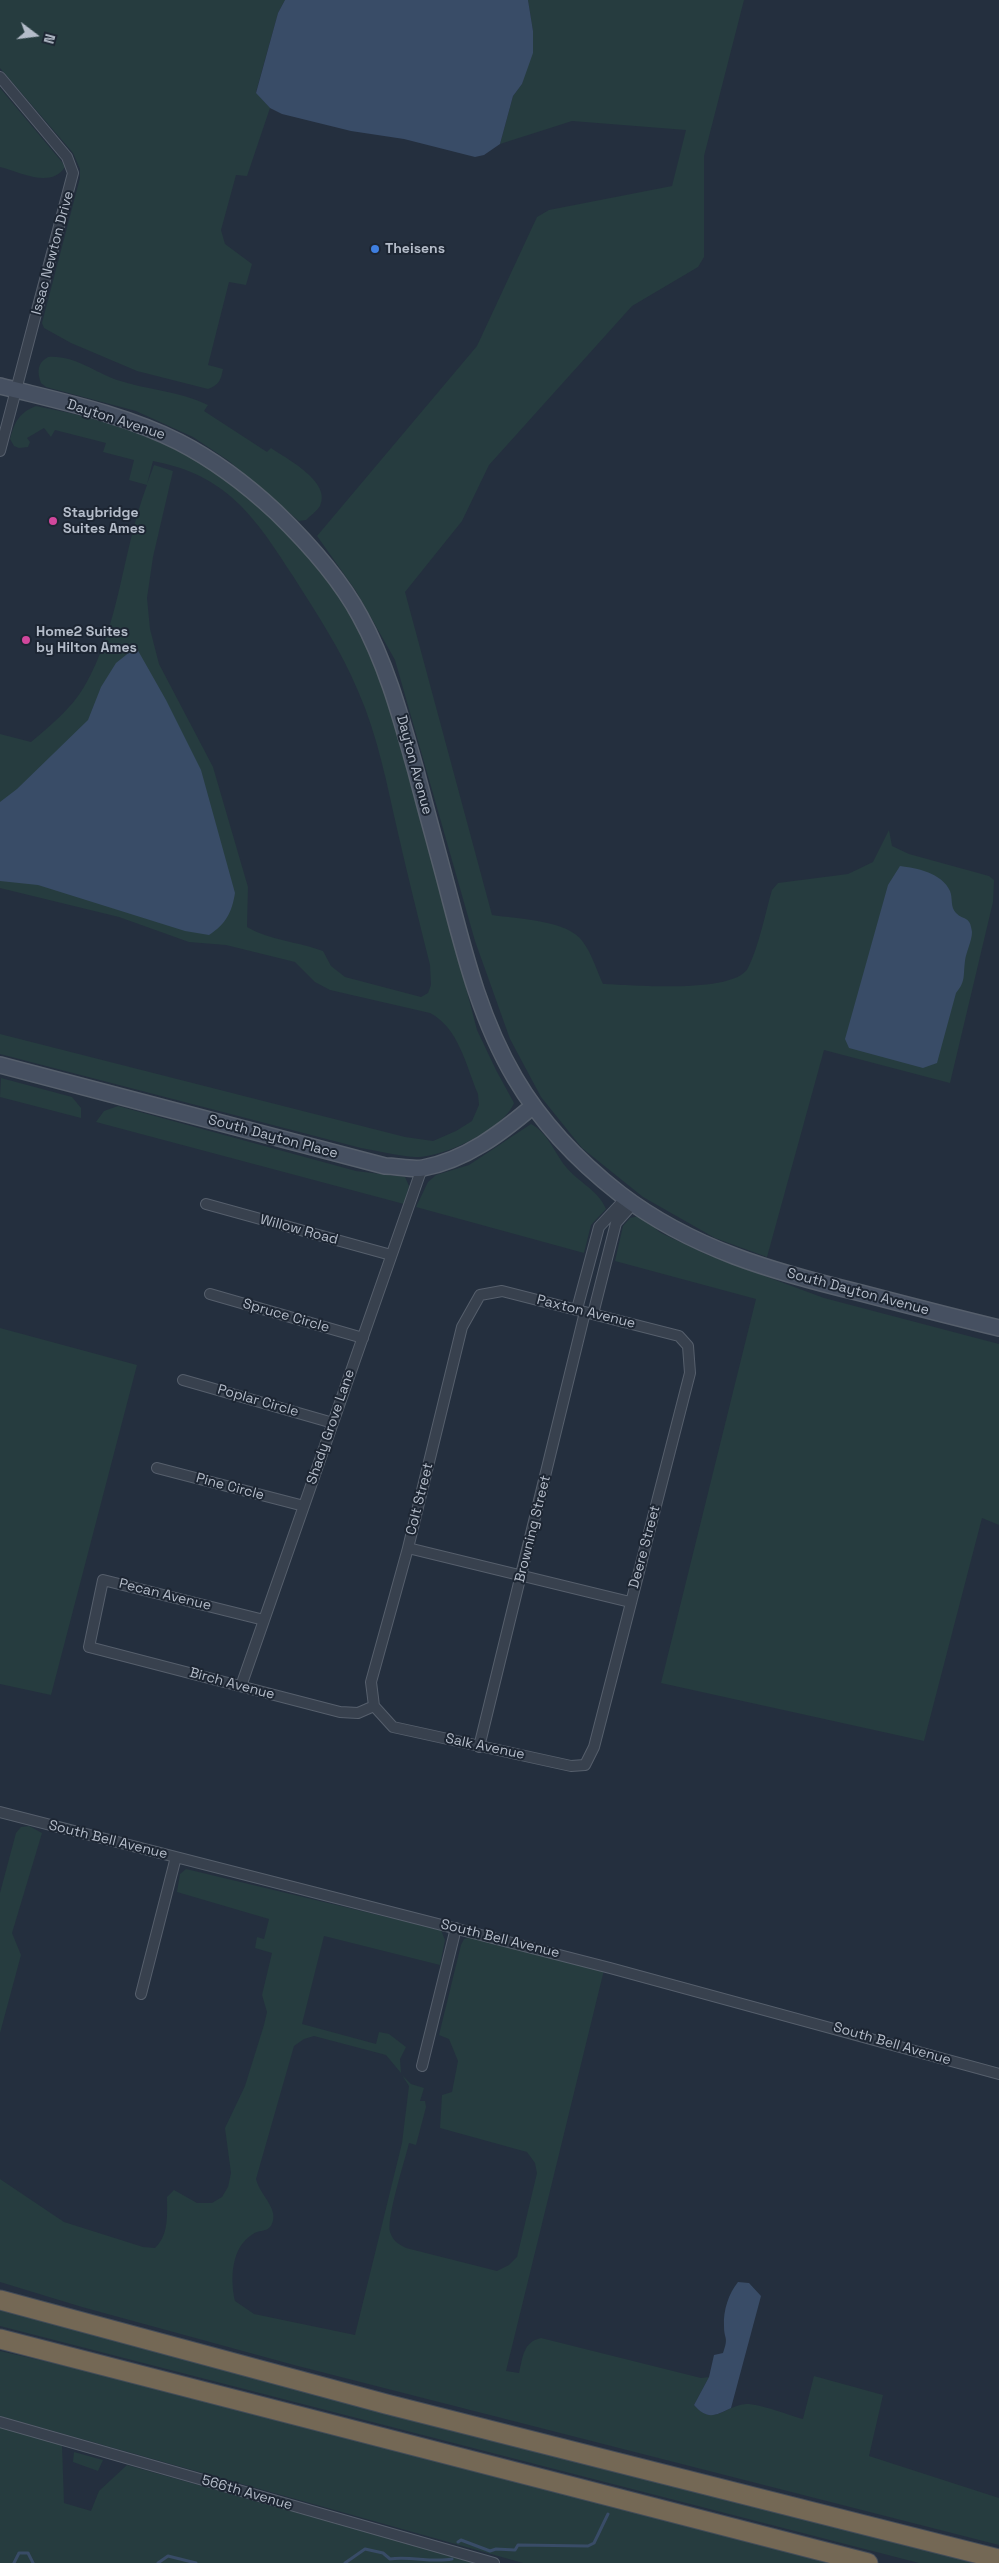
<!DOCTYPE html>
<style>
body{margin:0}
#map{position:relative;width:999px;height:2563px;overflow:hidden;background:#242f3e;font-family:"Space Grotesk",sans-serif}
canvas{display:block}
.north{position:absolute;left:10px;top:10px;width:50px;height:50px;-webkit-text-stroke:4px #1d2633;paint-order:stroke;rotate:105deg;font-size:14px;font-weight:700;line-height:20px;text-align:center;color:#b4bcc9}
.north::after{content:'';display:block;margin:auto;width:18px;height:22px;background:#b4bcc9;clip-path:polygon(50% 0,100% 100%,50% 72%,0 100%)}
</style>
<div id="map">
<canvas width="999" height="2563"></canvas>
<div class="north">N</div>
</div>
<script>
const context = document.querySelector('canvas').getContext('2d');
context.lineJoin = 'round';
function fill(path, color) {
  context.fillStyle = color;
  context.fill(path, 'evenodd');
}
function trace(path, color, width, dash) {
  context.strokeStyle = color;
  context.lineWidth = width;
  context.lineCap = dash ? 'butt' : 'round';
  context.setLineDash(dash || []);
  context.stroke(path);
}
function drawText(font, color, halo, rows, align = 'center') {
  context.font = font + ' "Space Grotesk",sans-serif';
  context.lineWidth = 4;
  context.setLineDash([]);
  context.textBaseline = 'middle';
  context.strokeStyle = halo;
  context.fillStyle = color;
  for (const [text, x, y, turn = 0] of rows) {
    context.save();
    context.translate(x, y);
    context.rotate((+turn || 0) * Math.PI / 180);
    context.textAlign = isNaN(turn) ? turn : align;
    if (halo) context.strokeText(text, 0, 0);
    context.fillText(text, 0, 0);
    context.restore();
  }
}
fill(new Path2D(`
 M 0,0 L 285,0 L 278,13 L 256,92 L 270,108 L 247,176 L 236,175 L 221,230 L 225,244 L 252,264 L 246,285 L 229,282 L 208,365 L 223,369 C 221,380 219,385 208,389 L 137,371 L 71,343 L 44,328 L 42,323 L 80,178 L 80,169 L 73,153 L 0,68 Z
 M 528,0 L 744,0 L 704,156 L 704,257 L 698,267 L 632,306 L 489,465 L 462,521 L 405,592 L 492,915 C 517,919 569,920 583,942 C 592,954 597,971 603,984 C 632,985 734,994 748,968 C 759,946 765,914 772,890 L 778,883 L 848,874 L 873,862 L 889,830 L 892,846 L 909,854 L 989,876 L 994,880 L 993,902 L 950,1083 L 824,1050 L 767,1257 L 715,1238 L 643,1197 L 582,1148 L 541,1097 L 510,1039 L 475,941 L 395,660 L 356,591 L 317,536 L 477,346 L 537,217 L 549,210 L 672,186 L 686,130 L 572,121 L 500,144 L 513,96 L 522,84 L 533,31 Z
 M 0,88 L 62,162 L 65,167 C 51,189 20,172 0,167 Z
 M 48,357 C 74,355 94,372 117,380 C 147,390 179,391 208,405 L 204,411 L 267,452 L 271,448 C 287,459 332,482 320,506 C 317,511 310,516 306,520 L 299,521 L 229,461 L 193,437 L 136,411 L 46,387 L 41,383 C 37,372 37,363 48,357 Z
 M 36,406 C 154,428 242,471 317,567 C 331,585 346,604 357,625 C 383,672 396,725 410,777 C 434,861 455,945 477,1030 L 496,1070 L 514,1103 C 504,1129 443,1158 415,1157 C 398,1156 379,1151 361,1148 L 0,1054 L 0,1034 L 405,1137 L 433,1141 L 456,1131 L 472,1121 L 479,1105 L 478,1094 C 466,1066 459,1028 430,1013 L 330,990 L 315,982 L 295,962 L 226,945 L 189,942 L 119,917 L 0,888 L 0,734 L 31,742 C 50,726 71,709 84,687 C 120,626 122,551 147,485 L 129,480 L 134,460 L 103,452 L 106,443 L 55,430 L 51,437 L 44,428 L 27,438 L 30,442 L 28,447 L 19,448 L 14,446 L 10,439 C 15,421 19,413 36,406 ZM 153,461 C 227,475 255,517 293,576 C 317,614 341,650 358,691 C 378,736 387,785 398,833 C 408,877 419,921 430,965 L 431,985 L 428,993 L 421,997 L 345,977 L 331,966 L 323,951 C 299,942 269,940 247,927 L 248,887 L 213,767 L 159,664 L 150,629 L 147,598 L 153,557 L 173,471 L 154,465 L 147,484 Z
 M 1,1078 L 72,1097 L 81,1108 L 81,1118 L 0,1097 Z
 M 118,1106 L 356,1171 L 405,1177 L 409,1186 L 404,1204 L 96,1122 L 104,1111 Z
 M 531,1124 C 548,1133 554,1152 566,1167 C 578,1182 598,1190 606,1209 L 591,1225 L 584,1253 L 416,1207 L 428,1182 L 436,1175 L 469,1165 Z
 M 639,1216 L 661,1233 L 708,1255 L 824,1298 L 999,1344 L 999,1525 L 982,1518 L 924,1741 L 661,1683 L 756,1299 L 615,1261 L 623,1226 L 630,1218 Z
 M 0,1328 L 137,1365 L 51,1695 L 0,1684 Z
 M 29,1826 L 42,1833 L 12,1933 L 21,1955 L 0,2033 L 0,1893 L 16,1833 L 21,1827 Z
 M 186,1869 L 441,1930 L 445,1940 L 440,1965 L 324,1936 L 302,2024 L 376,2044 L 379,2032 L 389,2034 L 406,2047 L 400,2059 L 401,2073 L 386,2055 L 314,2036 L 304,2039 L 294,2046 L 256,2179 C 259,2192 271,2202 273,2213 C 274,2217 273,2224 270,2227 C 266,2232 258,2230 253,2234 C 231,2247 230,2279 235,2301 L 254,2314 L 355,2335 L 402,2143 L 409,2086 L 402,2075 L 411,2084 L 424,2088 L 420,2101 L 425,2101 L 426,2107 L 416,2145 L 409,2143 C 405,2160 386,2219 390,2232 C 393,2241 398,2244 406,2248 L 497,2271 L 509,2265 L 517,2257 L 537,2173 L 535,2163 L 527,2152 L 440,2128 L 442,2095 L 452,2092 L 458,2061 L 449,2039 L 439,2035 L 461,1945 L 464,1939 L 471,1937 L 604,1970 L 506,2371 L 519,2373 C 523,2357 523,2342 541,2338 L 701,2378 L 709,2377 L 694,2405 C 714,2427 724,2406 746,2404 C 761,2404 788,2415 803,2419 L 814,2376 L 883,2395 L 869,2456 L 999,2498 L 999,2545 L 294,2365 L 82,2307 L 0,2282 L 0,2179 L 64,2222 L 143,2247 L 155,2248 C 169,2235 167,2215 167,2197 L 174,2190 L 197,2203 L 212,2203 L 222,2197 L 228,2187 L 231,2173 L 225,2128 L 245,2086 L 264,2025 L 267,2012 L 262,1995 L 272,1953 L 255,1948 L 257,1937 L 264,1939 L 269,1919 L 177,1892 L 180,1874 Z
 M 0,2308 L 985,2563 L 919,2563 L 0,2326 Z
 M 0,2351 L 75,2368 L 841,2563 L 523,2563 L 0,2416 Z
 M 0,2427 L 62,2445 L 64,2503 L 91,2511 L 99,2491 L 127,2465 L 476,2563 L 0,2563 Z
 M 74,2452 L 103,2460 L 98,2471 L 73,2462 Z`), '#263c3f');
fill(new Path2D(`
 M 285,0 L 528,0 L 533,31 L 533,53 L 522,84 L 513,96 L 500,144 L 484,155 L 475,157 L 404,139 L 351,131 L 282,114 L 270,108 L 256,93 L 278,13 Z
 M 136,647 L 166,700 L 201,770 L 235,893 C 232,912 226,924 209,935 L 185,931 L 38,885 L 0,881 L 0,802 L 17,789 L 88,720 L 101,687 L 116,663 Z
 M 900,866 C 917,868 942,873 950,891 C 953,898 950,907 956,913 C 964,921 970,915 972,932 C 972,941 966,952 965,961 C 963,976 966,981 956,993 L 937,1063 L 923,1068 L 849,1048 L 845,1039 L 888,885 Z
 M 738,2282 L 749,2283 L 761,2296 L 731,2408 C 715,2416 707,2420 694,2405 L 709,2377 L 714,2355 L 723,2353 C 729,2336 724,2340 724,2326 C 723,2310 729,2293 738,2282 Z`), '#394c67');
trace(new Path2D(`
 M 458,2542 L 461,2540 L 490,2551 L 496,2549 L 515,2550 L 518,2545 L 588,2546 L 594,2543 L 608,2514
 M 14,2563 L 19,2553 L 28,2553 L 33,2563
 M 158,2563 L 168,2556 L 196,2563
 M 345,2563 L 365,2549 L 383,2553 L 390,2559 C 410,2556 433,2563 452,2559`), '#394c67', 3);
const street = new Path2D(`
 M 0,77 L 67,157 L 73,173 L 0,451
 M 206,1204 L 391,1255
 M 502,1291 L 679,1336 L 688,1346 L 690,1373 L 594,1747 L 585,1765 L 571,1766 L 393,1727 L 374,1706 L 371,1682 L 408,1548 L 462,1327 L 480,1295 Z
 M 210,1294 L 363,1338
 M 577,1309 L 599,1227 L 626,1198
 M 593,1314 L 616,1223 L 634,1203
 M 183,1380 L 333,1423
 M 157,1468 L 304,1506
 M 408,1548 L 630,1602
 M 264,1620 L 103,1580 L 89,1647 L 340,1712 L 358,1713 L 374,1706
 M 241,1686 L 422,1168
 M 479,1747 L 585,1312
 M 0,1812 L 610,1968 L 999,2074
 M 141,1994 L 176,1857
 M 422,2066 L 456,1928
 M 0,2422 L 494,2563`);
const secondary = new Path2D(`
 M 0,386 C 59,401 124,414 179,442 C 214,460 247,485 276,512 C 308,543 339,577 360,616 C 387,665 401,718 416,771 C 426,810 437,849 447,887 C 464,952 480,1019 515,1078 C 541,1122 579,1162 620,1194 C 692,1249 774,1272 861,1293 C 907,1305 953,1317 999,1328
 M 0,1065 L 385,1166 C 397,1166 412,1170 423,1168 C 466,1160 501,1133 533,1106`);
const highway = new Path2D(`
 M 0,2300 L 386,2404 L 999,2559
 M 0,2339 L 868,2563`);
trace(street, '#565f6c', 12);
trace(secondary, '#565f6c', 18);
trace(highway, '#434c59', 21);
trace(street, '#38414e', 10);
trace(secondary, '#465061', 15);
trace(highway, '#746855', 19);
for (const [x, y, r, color] of [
 [375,249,5,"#3f7fe0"],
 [53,521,5,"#d1479c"],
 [26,640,5,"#d1479c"]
]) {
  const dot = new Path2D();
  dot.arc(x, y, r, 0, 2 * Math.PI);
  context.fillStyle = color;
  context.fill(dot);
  trace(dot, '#1d2633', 2);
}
drawText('bold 14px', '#b4bcc9', '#1d2633', [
 ["Theisens",385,249],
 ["Staybridge",63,513],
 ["Suites Ames",63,529],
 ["Home2 Suites",36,632],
 ["by Hilton Ames",36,648]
], 'left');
drawText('14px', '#b4bcc9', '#1d2633', [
 ["Issac Newton Drive",53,253,-75],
 ["Dayton Avenue",116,420,18],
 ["Dayton Avenue",414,765,75],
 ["South Dayton Place",273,1137,15],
 ["Willow Road",299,1230,15],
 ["South Dayton Avenue",858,1292,15],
 ["Paxton Avenue",586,1312,14],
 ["Spruce Circle",286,1316,16],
 ["Poplar Circle",258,1401,16],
 ["Shady Grove Lane",331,1427,-71],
 ["Pine Circle",230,1487,15],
 ["Colt Street",420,1499,-76],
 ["Browning Street",533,1529,-76],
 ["Deere Street",645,1547,-75],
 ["Pecan Avenue",165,1595,14],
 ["Birch Avenue",232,1684,15],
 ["Salk Avenue",485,1747,12],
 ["South Bell Avenue",108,1840,14],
 ["South Bell Avenue",500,1939,14],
 ["South Bell Avenue",892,2044,16],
 ["566th Avenue",247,2493,16]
]);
</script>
